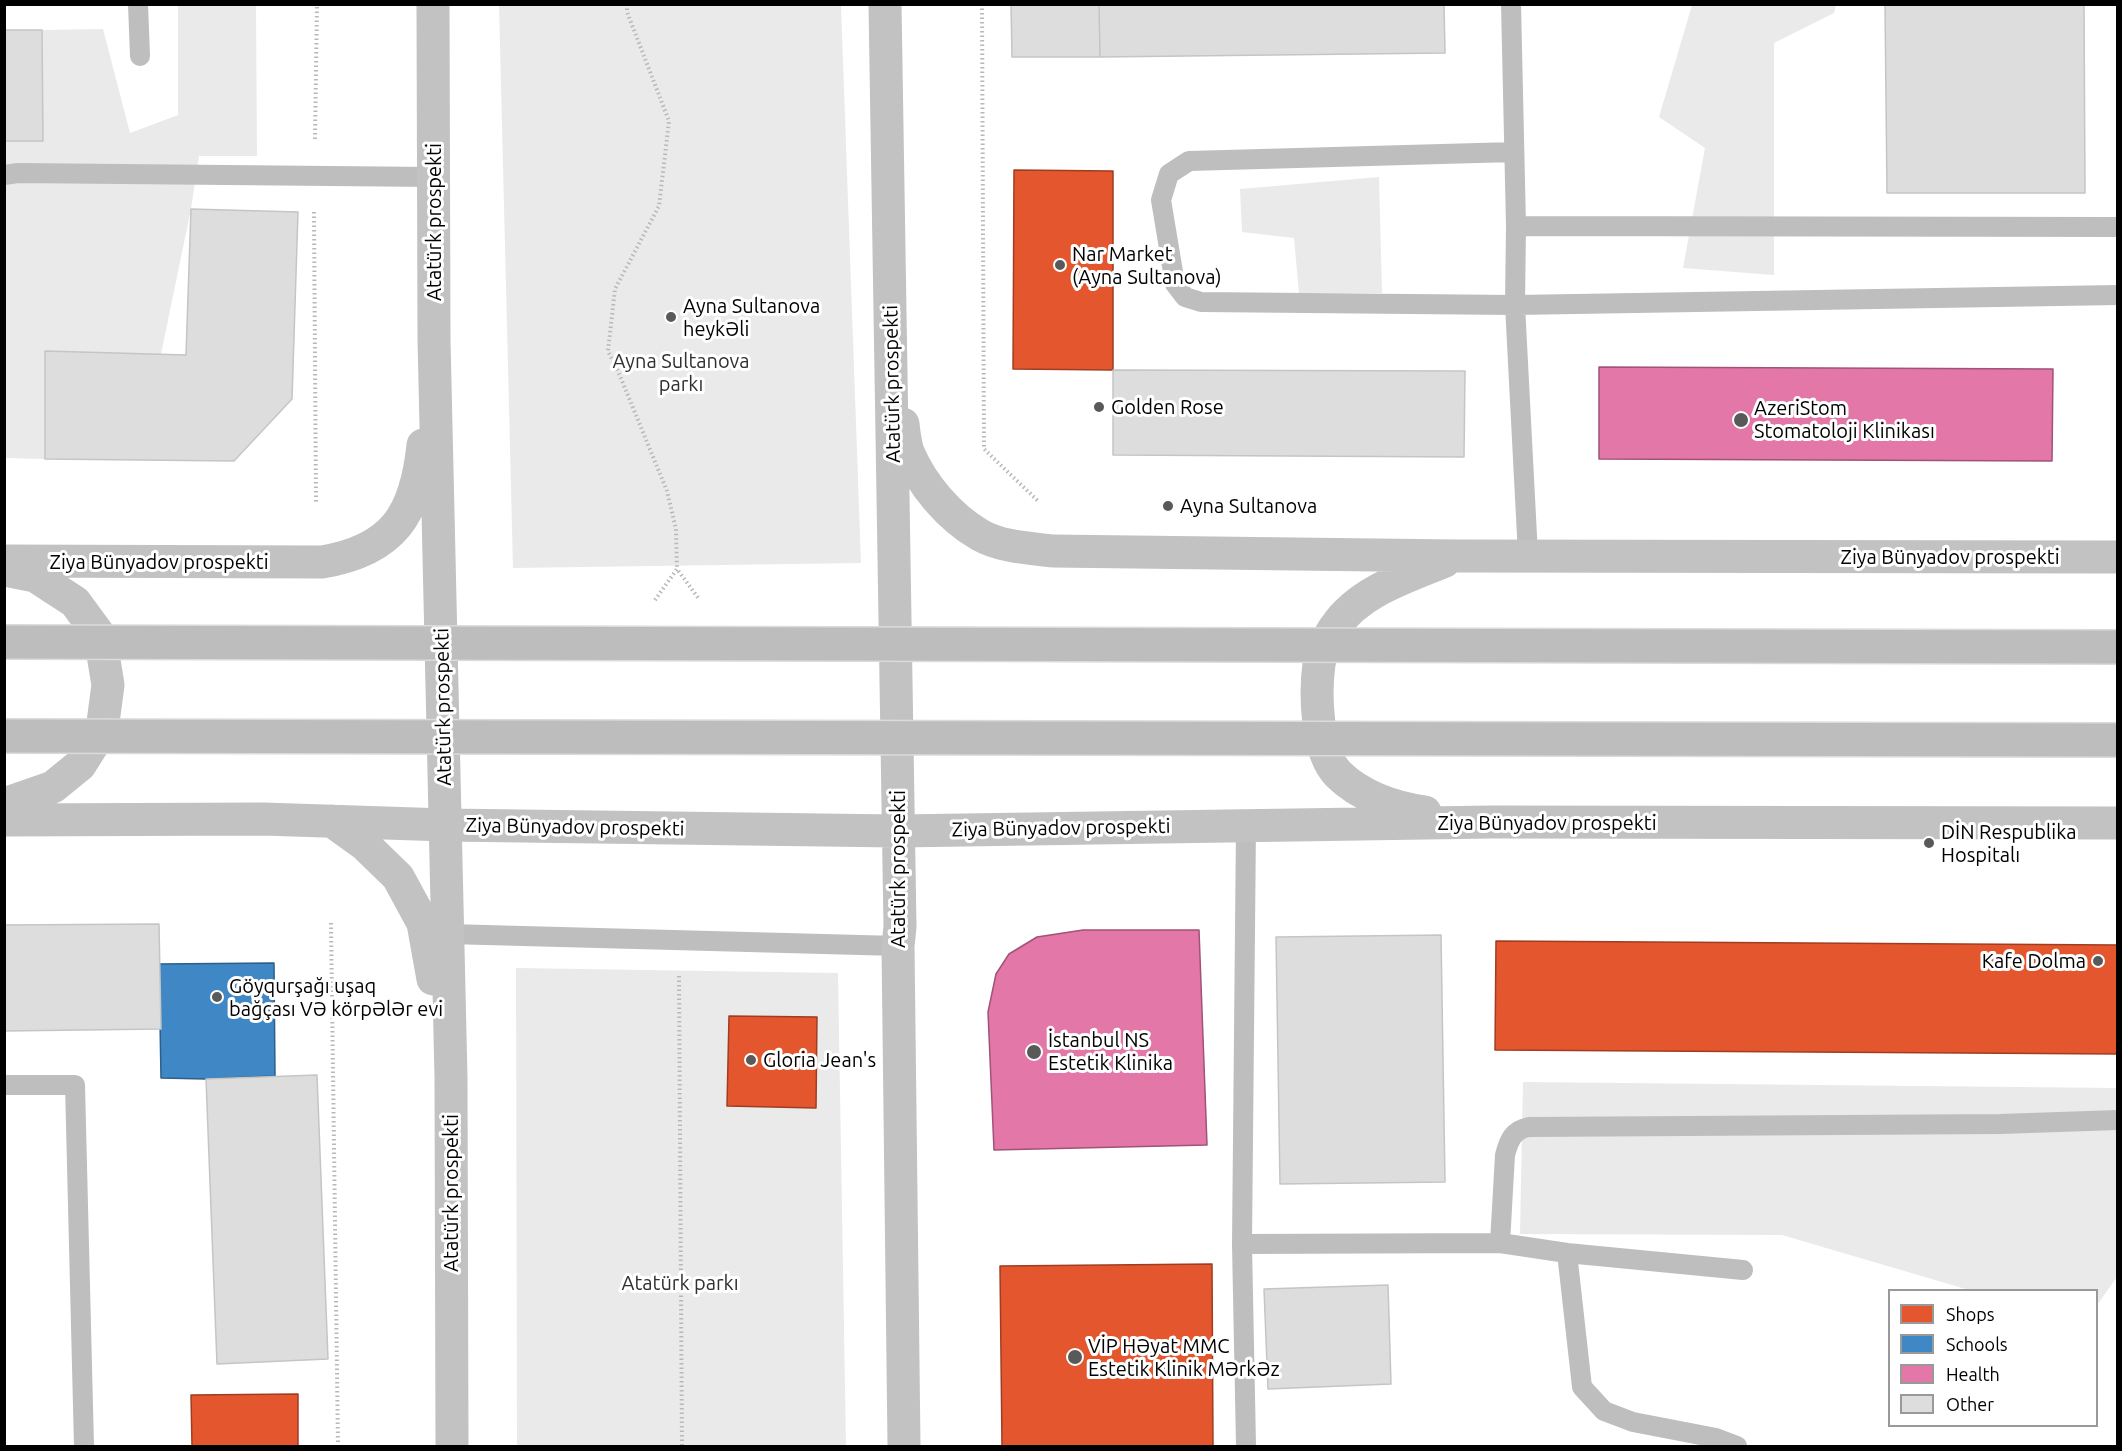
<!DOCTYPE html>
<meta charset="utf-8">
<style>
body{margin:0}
#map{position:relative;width:2122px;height:1451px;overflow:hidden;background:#fff;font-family:Ubuntu,sans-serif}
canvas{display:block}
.frame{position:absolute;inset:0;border:6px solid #000;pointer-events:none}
.legend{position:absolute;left:1888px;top:1289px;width:210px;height:138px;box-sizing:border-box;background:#fff;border:2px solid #999;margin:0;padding:8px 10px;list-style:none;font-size:18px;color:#000}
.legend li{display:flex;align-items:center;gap:12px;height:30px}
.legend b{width:30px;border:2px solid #999}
</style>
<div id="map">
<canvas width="2122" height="1451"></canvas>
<div class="frame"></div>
<ul class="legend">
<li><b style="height:16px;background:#e4572e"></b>Shops</li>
<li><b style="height:16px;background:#3f88c5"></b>Schools</li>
<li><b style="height:16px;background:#e377a8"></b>Health</li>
<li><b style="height:16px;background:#ddd"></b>Other</li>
</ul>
</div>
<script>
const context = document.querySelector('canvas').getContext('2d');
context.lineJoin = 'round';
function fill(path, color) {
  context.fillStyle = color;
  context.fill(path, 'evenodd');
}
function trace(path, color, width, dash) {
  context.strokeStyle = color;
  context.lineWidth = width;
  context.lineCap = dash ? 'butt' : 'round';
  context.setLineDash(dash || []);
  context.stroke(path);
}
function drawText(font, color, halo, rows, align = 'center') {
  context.font = font + ' Ubuntu,sans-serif';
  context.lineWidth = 6;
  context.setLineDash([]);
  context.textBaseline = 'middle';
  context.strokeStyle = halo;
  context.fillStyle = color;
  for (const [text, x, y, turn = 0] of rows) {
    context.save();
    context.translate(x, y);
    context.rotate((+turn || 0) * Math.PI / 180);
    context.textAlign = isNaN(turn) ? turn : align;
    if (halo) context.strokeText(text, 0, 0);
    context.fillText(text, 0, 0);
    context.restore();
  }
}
fill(new Path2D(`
 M 178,5 L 256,5 L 257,156 L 199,156 L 191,209 L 161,354 L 45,351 L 45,459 L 5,458 L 5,141 L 43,140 L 42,30 L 103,29 L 130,133 L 178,115 Z
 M 499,5 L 841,5 L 861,563 L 513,568 Z
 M 1692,5 L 1836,5 L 1834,13 L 1774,43 L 1774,275 L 1683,268 L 1705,148 L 1659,117 Z
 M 1379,177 L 1382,293 L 1299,293 L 1294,238 L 1242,232 L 1240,189 Z
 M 516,968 L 838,973 L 846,1446 L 517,1446 Z
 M 1523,1082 L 2117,1088 L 2117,1277 L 2097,1305 L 2096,1290 L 1969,1290 L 1782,1235 L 1520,1234 Z`), '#eaeaea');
const shops = new Path2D(`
 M 1014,170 L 1113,171 L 1113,370 L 1013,369 Z
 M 1496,941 L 2118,945 L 2118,1054 L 1495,1050 Z
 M 729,1016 L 817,1017 L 816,1108 L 727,1106 Z
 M 1212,1264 L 1213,1446 L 1002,1446 L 1000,1266 Z
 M 298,1394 L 298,1446 L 192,1446 L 191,1395 Z`);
fill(shops, '#e4572e');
trace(shops, '#a03d20', 1.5);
const schools = new Path2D(`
 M 274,963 L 275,1076 L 206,1079 L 161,1078 L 159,964 Z`);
fill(schools, '#3f88c5');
trace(schools, '#2c5f8a', 1.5);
const health = new Path2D(`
 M 1599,367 L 2053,369 L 2052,461 L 1599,459 Z
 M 1083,930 L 1199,930 L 1207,1145 L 994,1150 L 988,1012 L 996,974 L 1009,954 L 1037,937 Z`);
fill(health, '#e377a8');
trace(health, '#9f5376', 1.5);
const building = new Path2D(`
 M 1011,4 L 1099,4 L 1100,57 L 1012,57 Z
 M 1099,4 L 1444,4 L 1445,53 L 1100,57 Z
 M 1885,4 L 2084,4 L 2085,193 L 1887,193 Z
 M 4,30 L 42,30 L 43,141 L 4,141 Z
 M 191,209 L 298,212 L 292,399 L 234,461 L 45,459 L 45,351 L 186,355 Z
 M 1113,370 L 1465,371 L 1464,457 L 1113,455 Z
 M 159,924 L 161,1029 L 4,1031 L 4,925 Z
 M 1441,935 L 1445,1182 L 1280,1184 L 1276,937 Z
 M 317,1075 L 328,1359 L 217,1364 L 206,1079 Z
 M 1388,1285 L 1391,1384 L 1268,1389 L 1264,1289 Z`);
fill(building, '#ddd');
trace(building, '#c5c5c5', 1.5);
trace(new Path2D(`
 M 627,4 L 627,12 L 669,121 L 659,206 L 615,289 L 608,351 L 620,376 L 667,491 L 676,529 L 677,569
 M 982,4 L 984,449 L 1038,501
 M 315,139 L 317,4
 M 314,212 L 316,504
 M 655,600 L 677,569 L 699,599
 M 331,923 L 338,1446
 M 679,976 L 682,1446`), '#b8b8b8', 4, [1.5, 3]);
trace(new Path2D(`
 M 138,4 L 140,56
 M 1511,4 L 1516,226 L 1515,305 L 1528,555
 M 1514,152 L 1189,161 L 1169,174 L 1161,200 L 1175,284 L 1185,297 L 1201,302 L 1515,305 L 2118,295
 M 4,175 L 18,173 L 434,177
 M 1516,226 L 2118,227
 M 1246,825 L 1242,1244 L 1246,1446
 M 448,934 L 898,946
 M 4,1085 L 75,1085 L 84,1446
 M 1500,1243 L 1505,1155 C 1509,1140 1513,1130 1529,1127 L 2000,1124 L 2118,1120
 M 1242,1244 L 1500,1243 L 1567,1253 L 1743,1270
 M 1567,1253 L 1582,1387 L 1604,1411 L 1633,1422 L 1716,1438 L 1737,1446`), '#bebebe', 20);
trace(new Path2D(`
 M 433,4 L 434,339 L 451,1077 L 452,1446
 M 885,4 L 900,927 L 898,946 L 904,1446
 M 903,424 C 904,433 905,443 908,452 C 922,485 949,517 980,535 C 1001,547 1029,548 1053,551 L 1457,556 L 2118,557
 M 4,561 L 322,562 C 394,550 416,514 423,445
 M 4,804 L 53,787 L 80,765 L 102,730 L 108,685 L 100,636 L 75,602 L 35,576 L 5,570
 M 1425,812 C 1394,808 1360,796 1338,774 C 1316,751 1315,693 1319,664 C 1321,653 1329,635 1336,626 C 1360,591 1407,577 1445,561
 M 4,820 L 263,819 L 446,825 L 898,831 L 1492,822 L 2118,823
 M 332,821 L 364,844 L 398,877 L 423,923 L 433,979`), '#c2c2c2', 33);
const primaryBridge = new Path2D(`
 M 4,642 L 2118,647
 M 4,736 L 2118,740`);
trace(primaryBridge, '#dbdbdb', 36, []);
trace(primaryBridge, '#bdbdbd', 33);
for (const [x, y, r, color] of [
 [1060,265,6,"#595959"],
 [671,317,6,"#595959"],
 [1099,407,6,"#595959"],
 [1741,420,8,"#595959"],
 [1168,506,6,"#595959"],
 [1929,843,6,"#595959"],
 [2098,961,6,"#595959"],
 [217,997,6,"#595959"],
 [1034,1052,8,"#595959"],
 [751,1060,6,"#595959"],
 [1075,1357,8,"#595959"]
]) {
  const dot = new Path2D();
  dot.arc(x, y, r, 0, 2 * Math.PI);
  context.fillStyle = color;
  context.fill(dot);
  trace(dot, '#fff', 2);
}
drawText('20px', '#000', '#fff', [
 ["Atatürk prospekti",434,222,-90],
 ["Atatürk prospekti",892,384,-91],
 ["Ziya Bünyadov prospekti",1950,557],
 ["Ziya Bünyadov prospekti",159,562],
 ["Atatürk prospekti",443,707,-91],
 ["Ziya Bünyadov prospekti",1547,823],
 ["Ziya Bünyadov prospekti",575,827,1],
 ["Ziya Bünyadov prospekti",1061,828,-1],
 ["Atatürk prospekti",898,869,-90],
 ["Atatürk prospekti",451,1193,-90]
]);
drawText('20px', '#000', '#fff', [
 ["Nar Market",1072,254],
 ["(Ayna Sultanova)",1072,277],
 ["Ayna Sultanova",683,306],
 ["heykəli",683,329],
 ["Golden Rose",1111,407],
 ["AzeriStom",1754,408],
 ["Stomatoloji Klinikası",1754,431],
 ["Ayna Sultanova",1180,506],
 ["DİN Respublika",1941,832],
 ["Hospitalı",1941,855],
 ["Kafe Dolma",2086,961,"right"],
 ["Göyqurşağı uşaq",229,986],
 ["bağçası Və körpələr evi",229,1009],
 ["İstanbul NS",1048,1040],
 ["Estetik Klinika",1048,1063],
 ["Gloria Jean's",763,1060],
 ["VİP Həyat MMC",1088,1346],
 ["Estetik Klinik Mərkəz",1088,1369]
], 'left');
drawText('20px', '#303030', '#fff', [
 ["Ayna Sultanova",681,361],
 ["parkı",681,384],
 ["Atatürk parkı",680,1283]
]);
</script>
